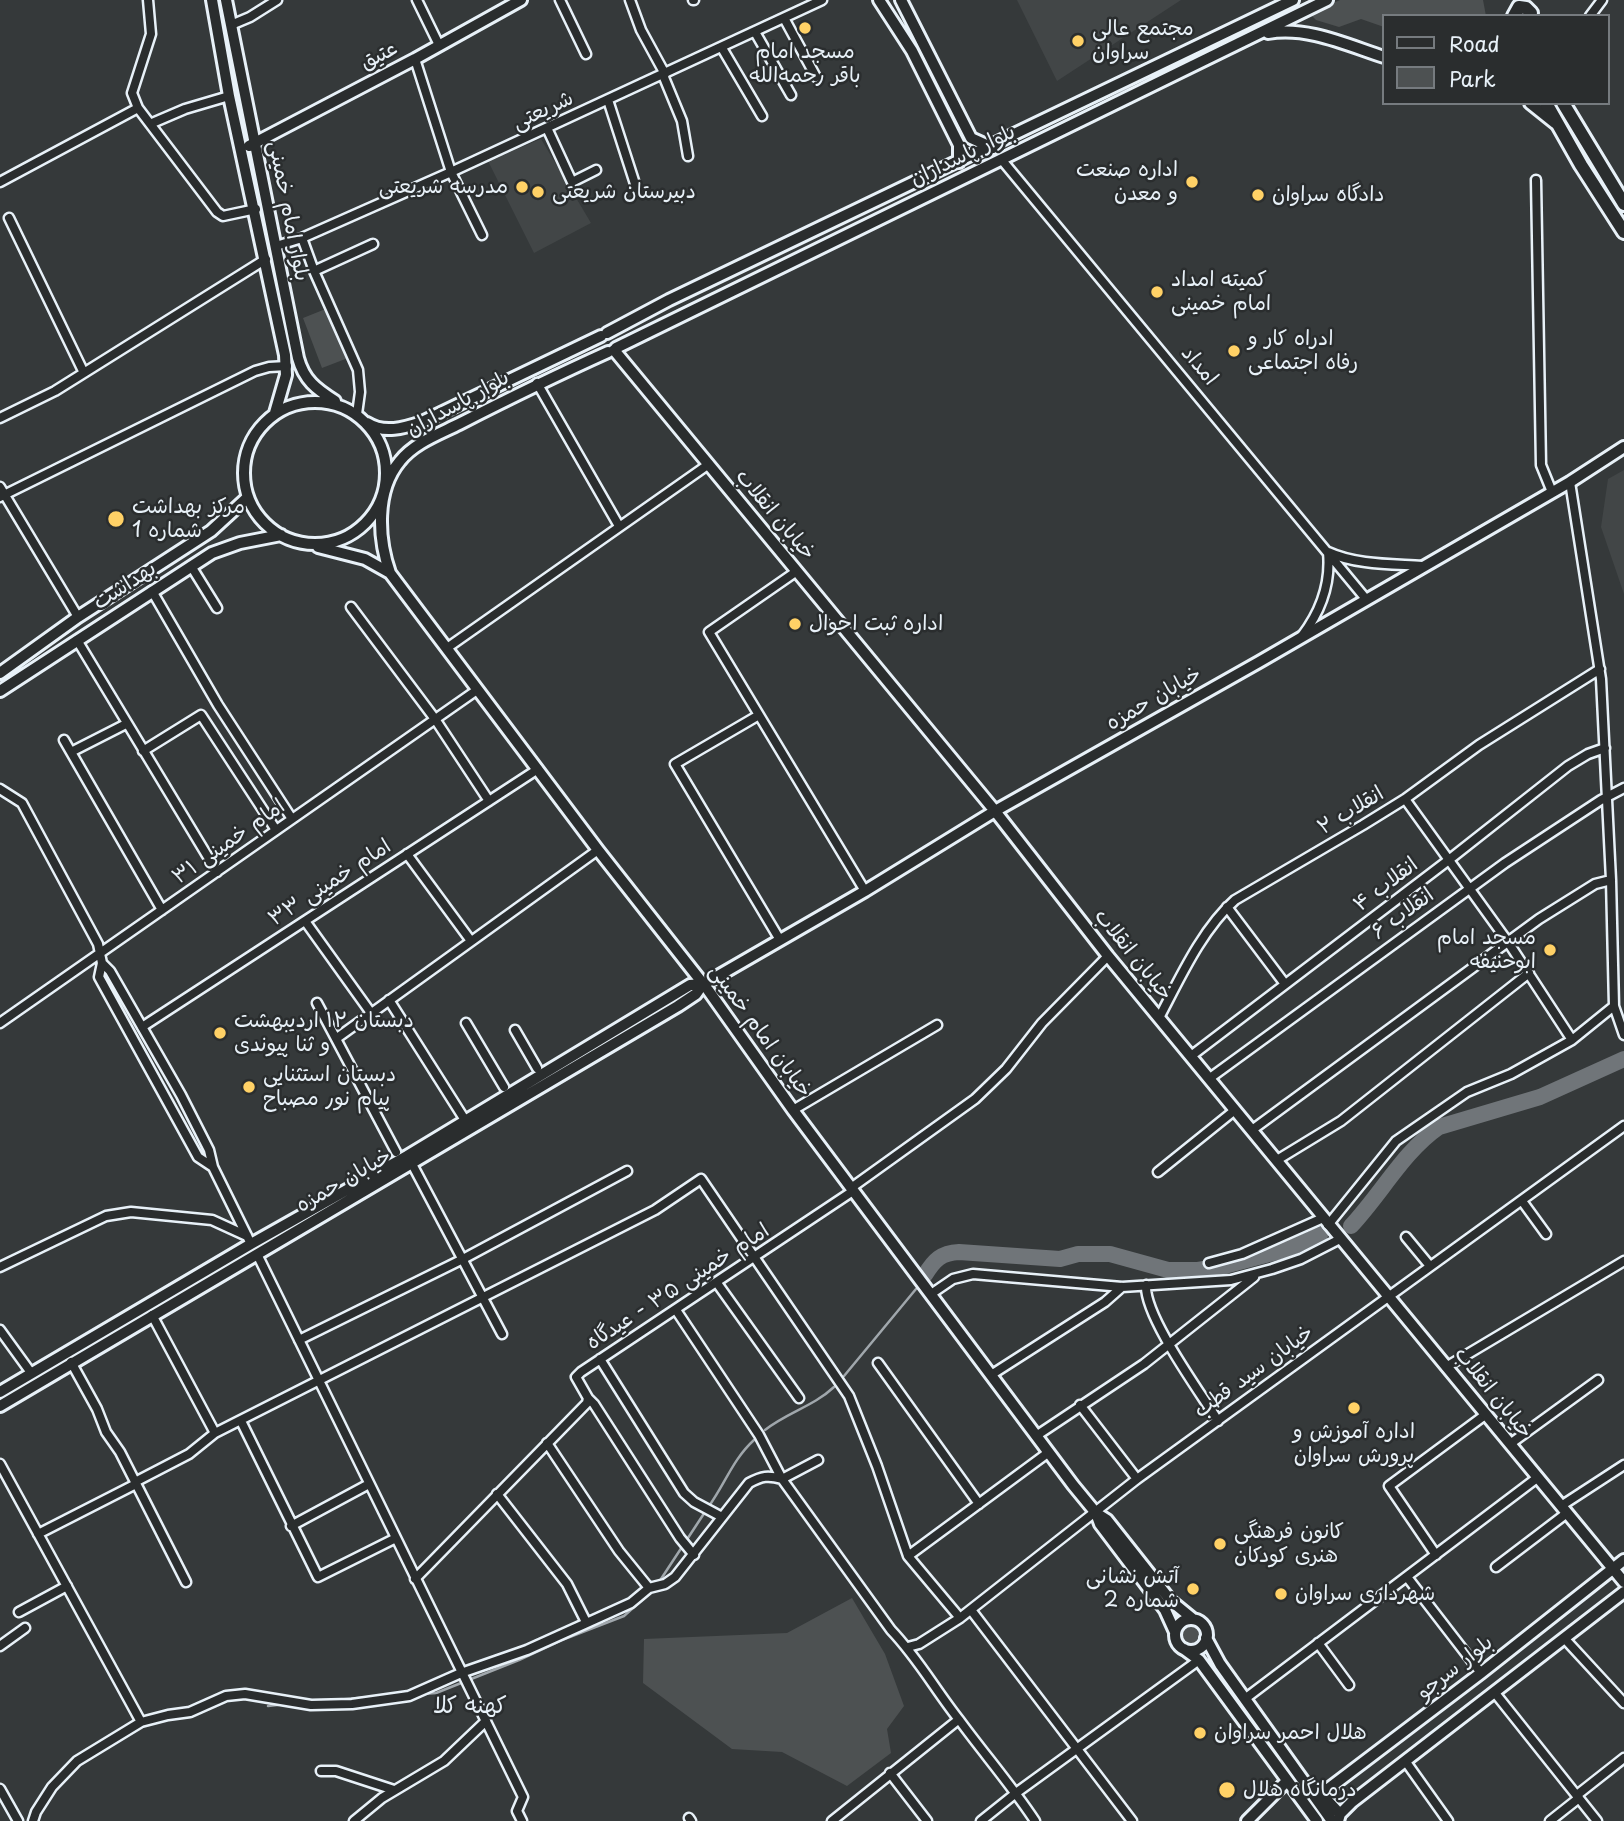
<!DOCTYPE html>
<meta charset="utf-8">
<style>
body{margin:0}
#map{position:relative;width:1624px;height:1821px;overflow:hidden;background:#35393a;font-family:"Playpen Sans",sans-serif}
canvas{display:block}
.legend{position:absolute;left:1382px;top:14px;width:228px;height:91px;box-sizing:border-box;background:#2a2d2e;border:2px solid #767b7f;margin:0;padding:9px 12px;list-style:none;font-size:21px;color:#e8f1f8}
.legend li{display:flex;align-items:center;gap:14px;height:35px}
.legend b{width:35px;border:2px solid #767b7f}
</style>
<div id="map">
<canvas width="1624" height="1821"></canvas>
<ul class="legend">
<li><b style="height:9px;background:#2a2d2e"></b>Road</li>
<li><b style="height:19px;background:#4d5152"></b>Park</li>
</ul>
</div>
<script>
const context = document.querySelector('canvas').getContext('2d');
context.lineJoin = 'round';
function fill(path, color) {
  context.fillStyle = color;
  context.fill(path, 'evenodd');
}
function trace(path, color, width, dash) {
  context.strokeStyle = color;
  context.lineWidth = width;
  context.lineCap = dash ? 'butt' : 'round';
  context.setLineDash(dash || []);
  context.stroke(path);
}
function drawText(font, color, halo, rows, align = 'center') {
  context.font = font + ' "Playpen Sans","Playpen Sans Arabic",sans-serif';
  context.lineWidth = 5;
  context.setLineDash([]);
  context.textBaseline = 'middle';
  context.strokeStyle = halo;
  context.fillStyle = color;
  for (const [text, x, y, turn = 0] of rows) {
    context.save();
    context.translate(x, y);
    context.rotate((+turn || 0) * Math.PI / 180);
    context.textAlign = isNaN(turn) ? turn : align;
    if (halo) context.strokeText(text, 0, 0);
    context.fillText(text, 0, 0);
    context.restore();
  }
}
fill(new Path2D(`
 M 1017,0 L 1181,0 L 1057,81 Z
 M 541,139 L 591,223 L 534,253 L 488,161 Z
 M 1624,470 L 1624,594 L 1601,527 L 1608,479 Z`), '#424647');
fill(new Path2D(`
 M 1340,0 L 1483,0 L 1486,16 L 1384,16 L 1384,27 L 1361,19 L 1339,27 L 1316,20 L 1312,16 L 1314,12 Z
 M 328,308 L 348,358 L 322,368 L 303,318 Z
 M 852,1598 L 885,1654 L 904,1706 L 887,1729 L 891,1753 L 847,1786 L 782,1752 L 732,1749 L 643,1683 L 644,1639 L 787,1633 Z
 M1180 1634a11 11 0 1 1 22 0a11 11 0 1 1-22 0Z`), '#4d5152');
trace(new Path2D(`
 M 844,1376 L 916,1289
 M 765,1430 C 786,1413 814,1406 834,1387
 M 709,1506 C 725,1484 733,1459 754,1440
 M 659,1582 L 705,1512
 M 422,1694 L 436,1693 L 519,1660 L 562,1640 L 624,1616 L 653,1590
 M 324,1701 L 381,1696
 M 268,1706 L 286,1704`), '#a0a7ac', 2.5);
trace(new Path2D(`
 M 1351,1226 C 1382,1193 1403,1152 1439,1127 L 1540,1097 L 1624,1059
 M 925,1275 C 934,1260 941,1253 959,1252 L 1060,1259 L 1078,1254 L 1110,1254 L 1168,1270 L 1198,1270 L 1228,1265 L 1288,1249 L 1320,1235`), '#707579', 16);
const street = new Path2D(`
 M 417,0 L 439,45
 M 560,0 L 586,54
 M 630,0 L 641,30 L 665,74
 M 693,0 L 694,0
 M 1590,16 L 1602,0
 M 784,18 L 816,77
 M 231,25 L 250,17 L 277,0
 M 755,32 L 791,95
 M 722,48 L 762,116
 M 415,59 L 451,172 L 482,235
 M 663,75 L 682,121 L 688,156
 M 608,100 L 636,187
 M 138,108 L 132,93 L 151,34 L 148,0
 M 150,124 L 185,109 L 229,96
 M 547,128 L 572,182 L 596,170
 M 1001,159 L 1366,599
 M 1536,180 L 1541,465 L 1552,492
 M 0,182 L 138,108 L 217,212 L 223,216 L 256,209
 M 9,218 L 84,373
 M 302,238 L 314,271 L 358,370 L 360,392 L 357,414
 M 276,246 L 302,238 L 451,172 L 822,0
 M 314,271 L 373,244
 M 537,383 L 619,526
 M 0,418 L 55,391 L 266,259
 M 1570,482 L 1601,679 L 1611,880 L 1614,1006 L 1624,1035
 M 0,487 L 78,617
 M 0,497 L 255,371 L 269,367 L 287,366
 M 191,566 L 217,608
 M 797,571 L 709,632 L 865,891
 M 152,591 L 218,705 L 292,819
 M 351,607 L 435,719 L 489,801
 M 1302,636 C 1321,611 1331,583 1328,552 C 1356,565 1392,564 1422,566
 M 77,640 L 217,872
 M 447,648 L 709,464
 M 759,715 L 675,764 L 780,940
 M 64,740 L 162,910
 M 143,751 L 201,715 L 276,830
 M 71,752 L 126,724
 M 0,789 L 22,803 L 98,944 L 102,963 L 99,977 L 198,1157 L 213,1167
 M 1405,799 L 1508,942 L 1572,1040
 M 407,854 L 471,941
 M 1227,907 L 1285,984
 M 305,921 L 371,1013
 M 102,963 L 110,971 L 181,1095 L 209,1150 L 213,1167 L 251,1244
 M 389,1000 L 465,1120
 M 317,1003 L 396,1152
 M 1159,1018 C 1179,980 1202,929 1235,900 L 1363,825 L 1405,799 L 1479,745 L 1600,669
 M 0,1023 L 477,690
 M 466,1023 L 504,1087
 M 142,1027 L 538,769
 M 515,1030 L 537,1068
 M 337,1038 L 598,850
 M 1191,1056 L 1450,859 L 1568,766 L 1588,754 L 1605,748
 M 1210,1078 L 1505,863 L 1601,800 L 1624,788
 M 793,1110 L 937,1025
 M 1252,1130 L 1539,919 L 1595,884 L 1611,880
 M 1277,1160 L 1341,1121 L 1529,973
 M 412,1164 L 502,1334
 M 1158,1172 L 1235,1110
 M 851,1188 L 975,1099 L 1006,1069 L 1042,1023 L 1108,956
 M 1522,1201 L 1546,1234
 M 1328,1225 L 1396,1141 L 1467,1092 L 1511,1074 L 1572,1040 L 1614,1006
 M 1406,1237 L 1430,1266
 M 257,1254 L 523,1797 L 517,1811 L 522,1821
 M 1209,1263 L 1242,1254 L 1323,1218
 M 0,1267 L 106,1216 L 131,1212 L 212,1220 L 247,1236
 M 717,1283 L 799,1398
 M 1146,1285 C 1144,1316 1200,1392 1218,1421
 M 931,1294 L 953,1279 L 973,1274 L 1122,1287 L 1231,1280 L 1272,1269 L 1301,1259 L 1340,1239
 M 676,1310 L 759,1435 L 782,1479 L 891,1630 C 918,1658 936,1691 960,1721 C 985,1755 1012,1786 1035,1821
 M 152,1315 L 215,1433
 M 0,1330 L 29,1370
 M 299,1340 L 463,1259 L 627,1171
 M 600,1359 L 684,1493 L 694,1502 L 722,1517
 M 71,1362 L 97,1409 L 106,1432 L 120,1452 L 186,1582
 M 878,1363 L 979,1504
 M 1446,1367 L 1624,1261
 M 991,1375 L 1105,1302 L 1122,1287
 M 588,1398 L 594,1404 L 680,1538 L 694,1555
 M 1080,1405 L 1137,1479
 M 241,1421 L 318,1577 L 396,1538
 M 1036,1436 L 1144,1364 L 1254,1277
 M 547,1443 L 619,1551 L 649,1588
 M 1510,1444 L 1598,1380
 M 0,1464 L 141,1722
 M 135,1482 L 189,1454 L 215,1433 L 655,1210 L 701,1179 L 849,1396 L 877,1466 L 908,1556 L 960,1618
 M 497,1494 L 567,1584 L 586,1622
 M 1561,1506 L 1624,1465
 M 291,1526 L 369,1484
 M 38,1534 L 136,1484
 M 1436,1555 L 1389,1486 L 1485,1415
 M 908,1556 L 1049,1452
 M 1496,1567 L 1567,1513
 M 1407,1577 L 1481,1673
 M 415,1579 L 587,1403 L 588,1398 L 576,1377 L 581,1372 L 853,1191
 M 971,1610 L 1132,1821
 M 19,1612 L 67,1586
 M 1564,1638 L 1624,1703
 M 1318,1643 L 1349,1685
 M 0,1646 L 25,1628
 M 908,1647 L 919,1644 L 960,1618 L 1137,1479 L 1624,1126
 M 1495,1693 L 1597,1821
 M 1246,1698 L 1537,1478
 M 1406,1762 L 1448,1821
 M 321,1771 L 336,1771 L 394,1790
 M 890,1773 L 927,1821
 M 0,1789 L 18,1821
 M 1577,1795 L 1624,1758
 M 689,1818 L 691,1821
 M 33,1821 L 36,1812 L 52,1787 L 77,1761 L 141,1722 L 168,1715 L 190,1712 L 226,1696 L 245,1694 L 311,1705 L 352,1704 L 409,1696 L 461,1673 L 527,1650 L 631,1603 L 649,1588 L 665,1584 L 675,1577 L 749,1483 C 762,1476 768,1475 782,1479 L 818,1460
 M 354,1821 L 382,1798 L 444,1761 L 486,1721
 M 832,1821 L 958,1720
 M 981,1821 L 1016,1793 L 1199,1660
 M 1550,1821 L 1579,1798`);
const secondary = new Path2D(`
 M 212,0 L 229,96 L 285,355 L 286,375 L 275,413
 M 226,0 L 298,358 C 304,380 316,389 335,401
 M 879,0 L 912,51 L 959,145 L 959,162
 M 901,0 L 971,138 L 993,148
 M 1268,33 C 1307,26 1347,45 1384,57
 M 1530,103 L 1555,123
 M 249,146 L 415,59 L 521,0
 M 607,333 L 669,300 L 1293,0
 M 616,348 L 1327,0
 M 614,350 L 995,811 L 1108,956 L 1624,1582
 M 608,352 C 557,375 508,399 459,424 C 439,434 414,443 400,461 C 375,491 378,539 390,573 L 598,850 L 708,990 L 793,1110 L 1073,1485 L 1096,1513 L 1107,1520 L 1171,1601 L 1193,1619
 M244 473a71 71 0 1 1 142 0a71 71 0 1 1-142 0Z
 M 367,423 C 384,434 404,428 422,422 L 601,336
 M 318,547 L 365,559 L 390,573
 M 0,673 L 78,617 L 211,531 L 248,497
 M 0,691 L 212,553 L 240,543 L 281,535
 M 0,1392 L 251,1244 L 407,1156 L 690,985 L 703,984 L 711,980 L 865,891 L 995,811 L 1259,662 L 1570,482 L 1624,447
 M 0,1406 L 678,1006 L 696,994 L 703,984
 M 1096,1513 L 1100,1524 L 1165,1610 L 1175,1632
 M1175 1635a16 16 0 1 1 32 0a16 16 0 1 1-32 0Z
 M 1206,1638 L 1220,1664 L 1332,1821
 M 1184,1649 L 1199,1660 L 1317,1821
 M 1305,1785 L 1319,1792 L 1328,1789 L 1481,1673 L 1624,1560
 M 1324,1792 L 1325,1798 L 1340,1814
 M 1247,1821 L 1287,1781
 M 1338,1821 L 1340,1814 L 1352,1802 L 1624,1592`);
const primary = new Path2D(`
 M 1514,16 L 1519,7 L 1526,8 L 1531,13
 M 1546,103 L 1581,165 L 1624,232
 M 1563,103 L 1624,204`);
trace(street, '#e8f1f8', 13);
trace(secondary, '#e8f1f8', 16);
trace(primary, '#e8f1f8', 18);
trace(street, '#2a2d2e', 8);
trace(secondary, '#2a2d2e', 10);
trace(primary, '#2a2d2e', 12);
for (const [x, y, r, color] of [
 [805,28,7,"#ffd166"],
 [1078,41,7,"#ffd166"],
 [1192,182,7,"#ffd166"],
 [522,187,7,"#ffd166"],
 [538,192,7,"#ffd166"],
 [1258,195,7,"#ffd166"],
 [1157,292,7,"#ffd166"],
 [1234,351,7,"#ffd166"],
 [116,519,9,"#ffd166"],
 [795,624,7,"#ffd166"],
 [1550,950,7,"#ffd166"],
 [220,1033,7,"#ffd166"],
 [249,1087,7,"#ffd166"],
 [1354,1408,7,"#ffd166"],
 [1220,1544,7,"#ffd166"],
 [1193,1589,7,"#ffd166"],
 [1281,1594,7,"#ffd166"],
 [1200,1733,7,"#ffd166"],
 [1227,1790,9,"#ffd166"]
]) {
  const dot = new Path2D();
  dot.arc(x, y, r, 0, 2 * Math.PI);
  context.fillStyle = color;
  context.fill(dot);
  trace(dot, '#2a2d2e', 2.5);
}
drawText('21px', '#e8f1f8', '#2a2d2e', [
 ["مجتمع عالی",1092,29],
 ["سراوان",1092,53],
 ["مسجد امام",805,52,"center"],
 ["باقر رحمه‌الله",805,76,"center"],
 ["اداره صنعت",1178,170,"right"],
 ["و معدن",1178,194,"right"],
 ["مدرسه شریعتی",508,187,"right"],
 ["دبیرستان شریعتی",552,192],
 ["دادگاه سراوان",1272,195],
 ["کمیته امداد",1171,280],
 ["امام خمینی",1171,304],
 ["ادراه کار و",1248,339],
 ["رفاه اجتماعی",1248,363],
 ["مرکز بهداشت",132,507],
 ["شماره 1",132,531],
 ["اداره ثبت احوال",809,624],
 ["مسجد امام",1536,938,"right"],
 ["ابوحنیفه",1536,962,"right"],
 ["دبستان ۱۲ اردیبهشت",234,1021],
 ["و ثنا پیوندی",234,1045],
 ["دبستان استثنایی",263,1075],
 ["پیام نور مصباح",263,1099],
 ["اداره آموزش و",1354,1432,"center"],
 ["پرورش سراوان",1354,1456,"center"],
 ["کانون فرهنگی",1234,1532],
 ["هنری کودکان",1234,1556],
 ["آتش نشانی",1179,1577,"right"],
 ["شماره 2",1179,1601,"right"],
 ["شهرداری سراوان",1295,1594],
 ["هلال احمر سراوان",1214,1733],
 ["درمانگاه هلال",1243,1790]
], 'left');
drawText('21px', '#e8f1f8', '#2a2d2e', [
 ["عتیق",379,56,-27],
 ["شریعتی",543,111,-25],
 ["بلوار پاسداران",963,156,-26],
 ["بلوار امام خمینی",288,211,79],
 ["امداد",1199,366,50],
 ["بلوار پاسداران",458,404,-29],
 ["خیابان انقلاب",775,515,50],
 ["بهداشت",125,586,-33],
 ["خیابان حمزه",1154,699,-30],
 ["انقلاب ۲",1351,811,-31],
 ["امام خمینی ۳۱",229,842,-35],
 ["امام خمینی ۳۳",330,883,-33],
 ["انقلاب ۴",1386,885,-37],
 ["انقلاب ۶",1403,914,-36],
 ["خیابان انقلاب",1133,955,51],
 ["خیابان امام خمینی",760,1031,54],
 ["خیابان حمزه",344,1181,-30],
 ["امام خمینی ۳۵ - عیدگاه",678,1287,-33],
 ["خیابان سید قطب",1254,1372,-36],
 ["خیابان انقلاب",1493,1393,51],
 ["بلوار سرجو",1455,1668,-38]
]);
drawText('23px', '#e8f1f8', '#2a2d2e', [
 ["کهنه کلا",470,1707]
]);
</script>
